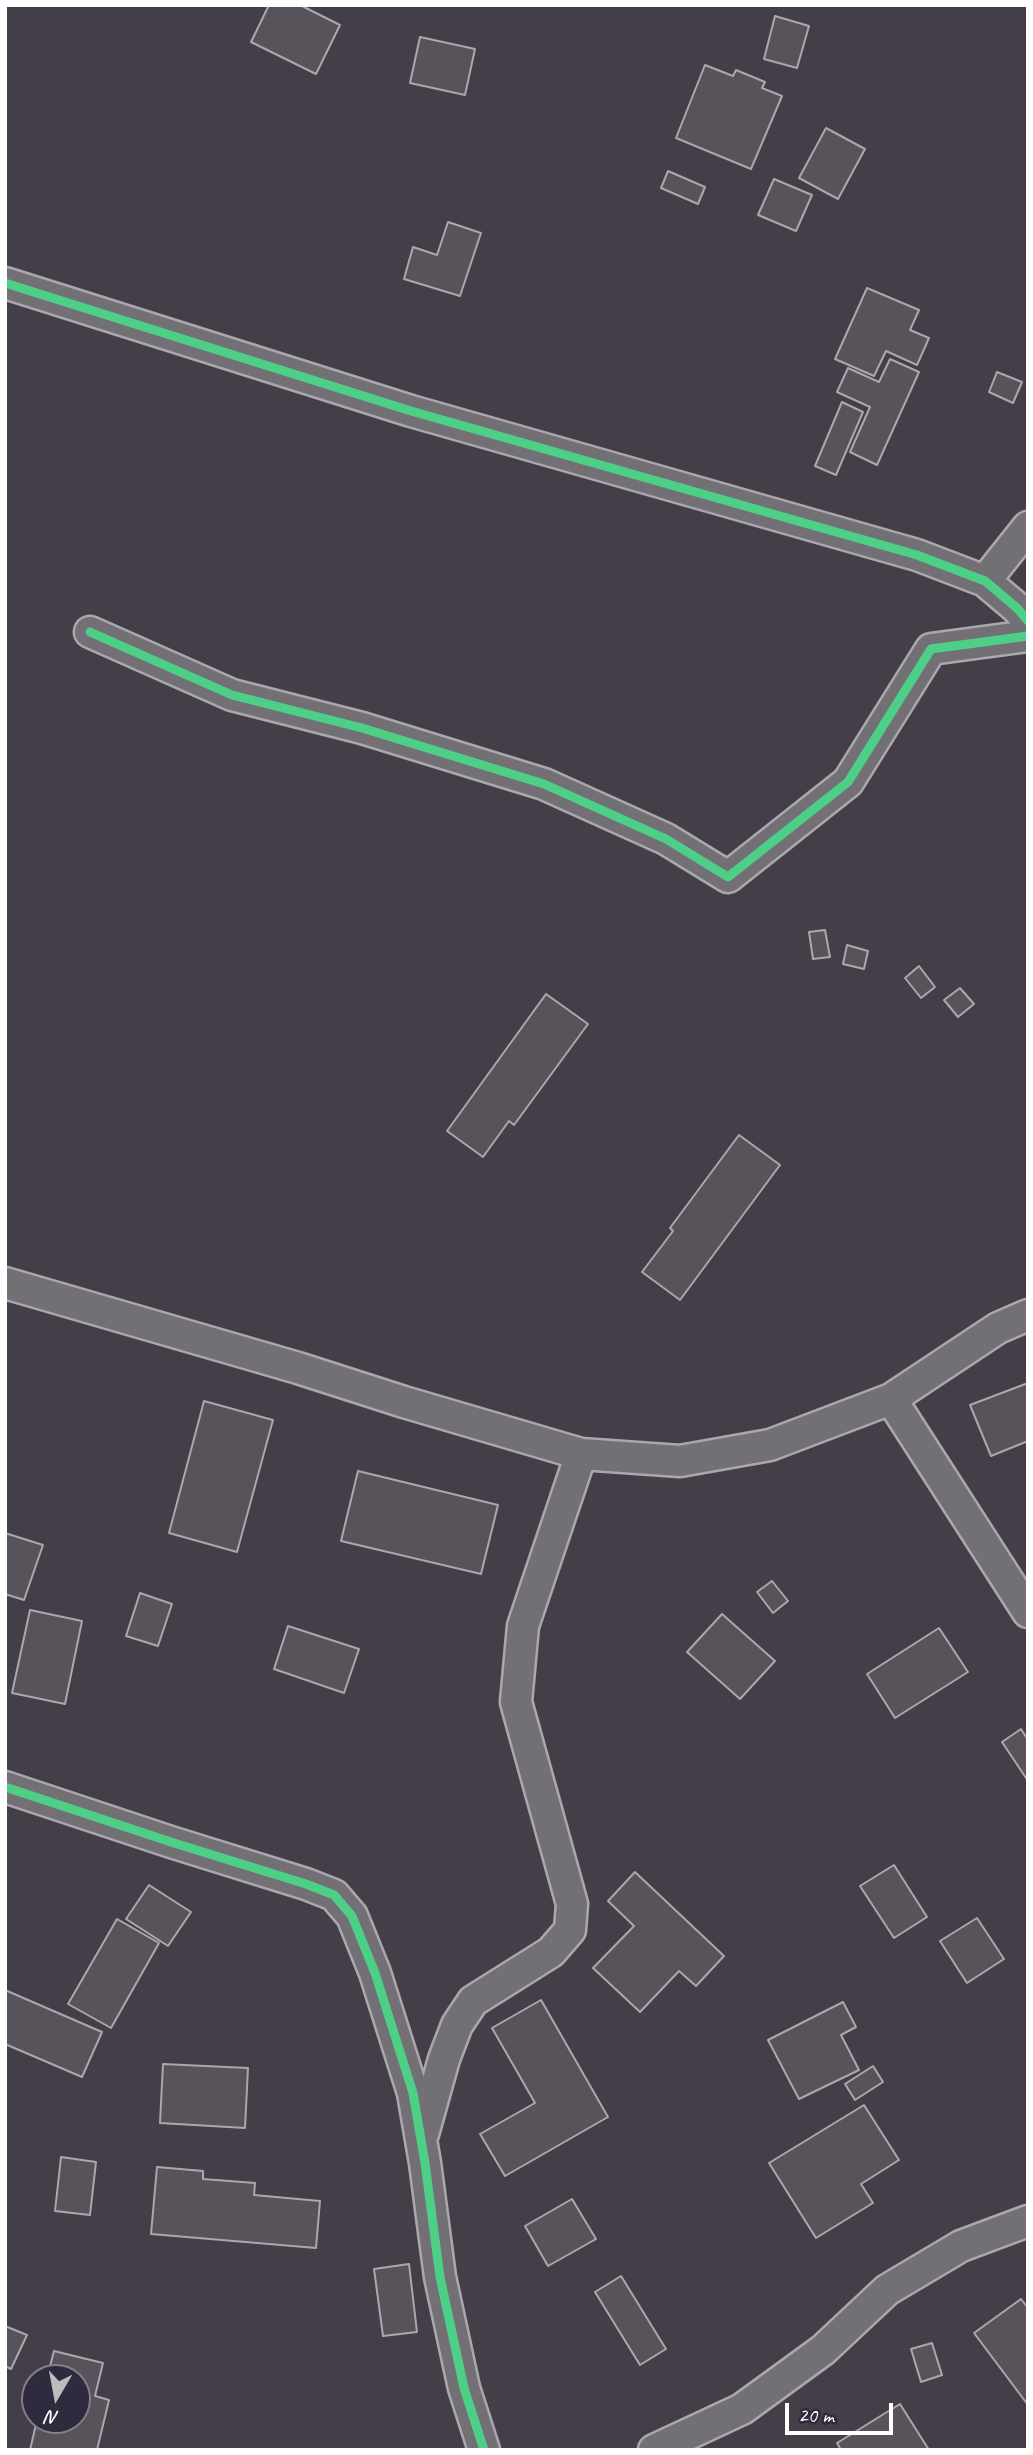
<!DOCTYPE html>
<style>
body{margin:0}
#map{position:relative;width:1033px;height:2455px;overflow:hidden;background:#433e48;font-family:Caveat,sans-serif}
canvas{display:block}
.frame{position:absolute;inset:0;border:7px solid #fff;pointer-events:none}
.north{position:absolute;left:21px;top:2364px;width:70px;height:70px;box-sizing:border-box;background:#2f2a3d;border:2px solid #827f8b;border-radius:50%;rotate:190deg;font-size:19px;font-weight:700;line-height:28px;text-align:center;color:#fff}
.north::after{content:'';display:block;margin:auto;width:24px;height:32px;background:#bdbbbf;clip-path:polygon(50% 0,100% 100%,50% 72%,0 100%)}
.scale{position:absolute;left:785px;top:2403px;width:108px;height:32px;box-sizing:border-box;border:4px solid #fff;border-top:0;padding-left:9px;font-size:21px;line-height:24px;white-space:nowrap;color:#fff;-webkit-text-stroke:5px #2f2a3d;paint-order:stroke}
</style>
<div id="map">
<canvas width="1033" height="2455"></canvas>
<div class="frame"></div>
<div class="north">N</div>
<div class="scale">20 m</div>
</div>
<script>
const context = document.querySelector('canvas').getContext('2d');
context.lineJoin = 'round';
function fill(path, color) {
  context.fillStyle = color;
  context.fill(path, 'evenodd');
}
function trace(path, color, width, dash) {
  context.strokeStyle = color;
  context.lineWidth = width;
  context.lineCap = dash ? 'butt' : 'round';
  context.setLineDash(dash || []);
  context.stroke(path);
}
const building = new Path2D(`
 M 269,5 L 300,5 L 340,25 L 316,74 L 251,42 Z
 M 775,16 L 809,26 L 797,68 L 764,59 Z
 M 420,37 L 475,49 L 465,95 L 410,83 Z
 M 705,65 L 733,76 L 736,70 L 765,82 L 762,88 L 782,96 L 751,169 L 676,138 Z
 M 826,128 L 865,149 L 838,199 L 799,178 Z
 M 668,171 L 705,187 L 698,204 L 661,188 Z
 M 774,179 L 812,195 L 796,231 L 758,215 Z
 M 448,222 L 481,233 L 460,296 L 404,279 L 413,247 L 437,255 Z
 M 867,288 L 919,310 L 910,330 L 929,338 L 917,365 L 886,351 L 874,376 L 835,359 Z
 M 890,359 L 919,372 L 877,465 L 850,452 L 870,407 L 837,392 L 848,368 L 879,382 Z
 M 997,372 L 1022,382 L 1013,403 L 989,392 Z
 M 842,402 L 863,412 L 836,475 L 815,466 Z
 M 825,930 L 830,957 L 813,959 L 809,932 Z
 M 847,945 L 868,951 L 864,969 L 843,964 Z
 M 919,966 L 935,987 L 921,998 L 905,978 Z
 M 960,988 L 974,1004 L 958,1017 L 944,1000 Z
 M 546,994 L 588,1024 L 514,1125 L 509,1121 L 483,1157 L 447,1131 Z
 M 739,1135 L 780,1165 L 680,1300 L 642,1272 L 673,1231 L 670,1228 Z
 M 1028,1383 L 1028,1441 L 991,1456 L 970,1405 Z
 M 204,1401 L 273,1420 L 237,1552 L 169,1533 Z
 M 358,1471 L 498,1505 L 481,1574 L 341,1541 Z
 M 5,1533 L 43,1545 L 24,1600 L 5,1594 Z
 M 772,1581 L 788,1601 L 773,1613 L 757,1592 Z
 M 140,1593 L 172,1604 L 158,1646 L 126,1636 Z
 M 30,1610 L 82,1621 L 65,1704 L 12,1693 Z
 M 722,1614 L 775,1661 L 740,1699 L 687,1652 Z
 M 288,1626 L 359,1649 L 344,1693 L 274,1669 Z
 M 939,1628 L 968,1672 L 895,1718 L 867,1674 Z
 M 1021,1729 L 1028,1740 L 1028,1781 L 1002,1742 Z
 M 894,1865 L 927,1917 L 894,1938 L 860,1886 Z
 M 635,1872 L 724,1956 L 696,1986 L 679,1971 L 640,2012 L 593,1968 L 634,1926 L 608,1901 Z
 M 149,1885 L 191,1912 L 168,1946 L 126,1919 Z
 M 977,1918 L 1004,1959 L 967,1983 L 940,1941 Z
 M 117,1919 L 159,1943 L 111,2028 L 68,2004 Z
 M 5,1990 L 102,2032 L 82,2077 L 5,2044 Z
 M 541,2000 L 608,2117 L 505,2176 L 480,2134 L 535,2103 L 492,2028 Z
 M 843,2002 L 856,2027 L 841,2035 L 859,2070 L 799,2099 L 768,2040 Z
 M 163,2064 L 248,2068 L 245,2128 L 160,2123 Z
 M 873,2066 L 883,2082 L 855,2100 L 845,2084 Z
 M 864,2105 L 899,2160 L 861,2184 L 873,2203 L 816,2238 L 769,2163 Z
 M 61,2157 L 96,2162 L 90,2215 L 55,2211 Z
 M 157,2167 L 203,2171 L 203,2179 L 255,2183 L 254,2195 L 320,2201 L 316,2248 L 151,2234 Z
 M 572,2199 L 596,2239 L 548,2266 L 525,2226 Z
 M 409,2264 L 417,2332 L 383,2336 L 374,2269 Z
 M 621,2276 L 666,2349 L 640,2365 L 595,2292 Z
 M 1021,2299 L 1028,2308 L 1028,2405 L 974,2333 Z
 M 5,2326 L 27,2335 L 11,2369 L 5,2366 Z
 M 932,2343 L 942,2375 L 921,2382 L 911,2349 Z
 M 54,2351 L 103,2363 L 95,2396 L 109,2400 L 97,2450 L 30,2450 L 37,2420 L 77,2420 L 77,2378 L 47,2378 Z
 M 900,2404 L 929,2450 L 841,2450 L 837,2443 Z`);
fill(building, '#58525b');
trace(building, '#aaa8ad', 2);
const minor = new Path2D(`
 M 5,283 L 411,411 L 917,555 L 985,581 L 1017,608 L 1028,621
 M 985,581 L 1028,527
 M 90,632 L 232,695 L 362,728 L 544,784 L 666,839 L 728,877 L 848,782 L 931,649 L 1028,636
 M 5,1283 L 298,1368 L 404,1402 L 581,1454 L 680,1461 L 770,1445 L 891,1399
 M 1028,1315 L 998,1328 L 891,1399 L 1028,1612
 M 5,1787 L 174,1843 L 306,1884 L 334,1895 L 352,1916 L 375,1973 L 413,2093 L 425,2163 L 440,2277 L 464,2388 L 484,2450
 M 423,2134 L 444,2059 L 457,2025 L 473,2001 L 551,1952 L 570,1930 L 572,1904 L 516,1702 L 523,1626 L 581,1454
 M 654,2450 L 742,2409 L 823,2350 L 887,2290 L 961,2246 L 1028,2221`);
trace(minor, '#aaa8ad', 35);
trace(minor, '#727075', 30);
trace(new Path2D(`
 M 5,283 L 411,411 L 917,555 L 985,581 L 1017,608 L 1028,621
 M 90,632 L 232,695 L 362,728 L 544,784 L 666,839 L 728,877 L 848,782 L 931,649 L 1028,636
 M 5,1787 L 174,1843 L 306,1884 L 334,1895 L 352,1916 L 375,1973 L 413,2093 L 425,2163 L 440,2277 L 464,2388 L 484,2450`), '#4dcf88', 9);
</script>
